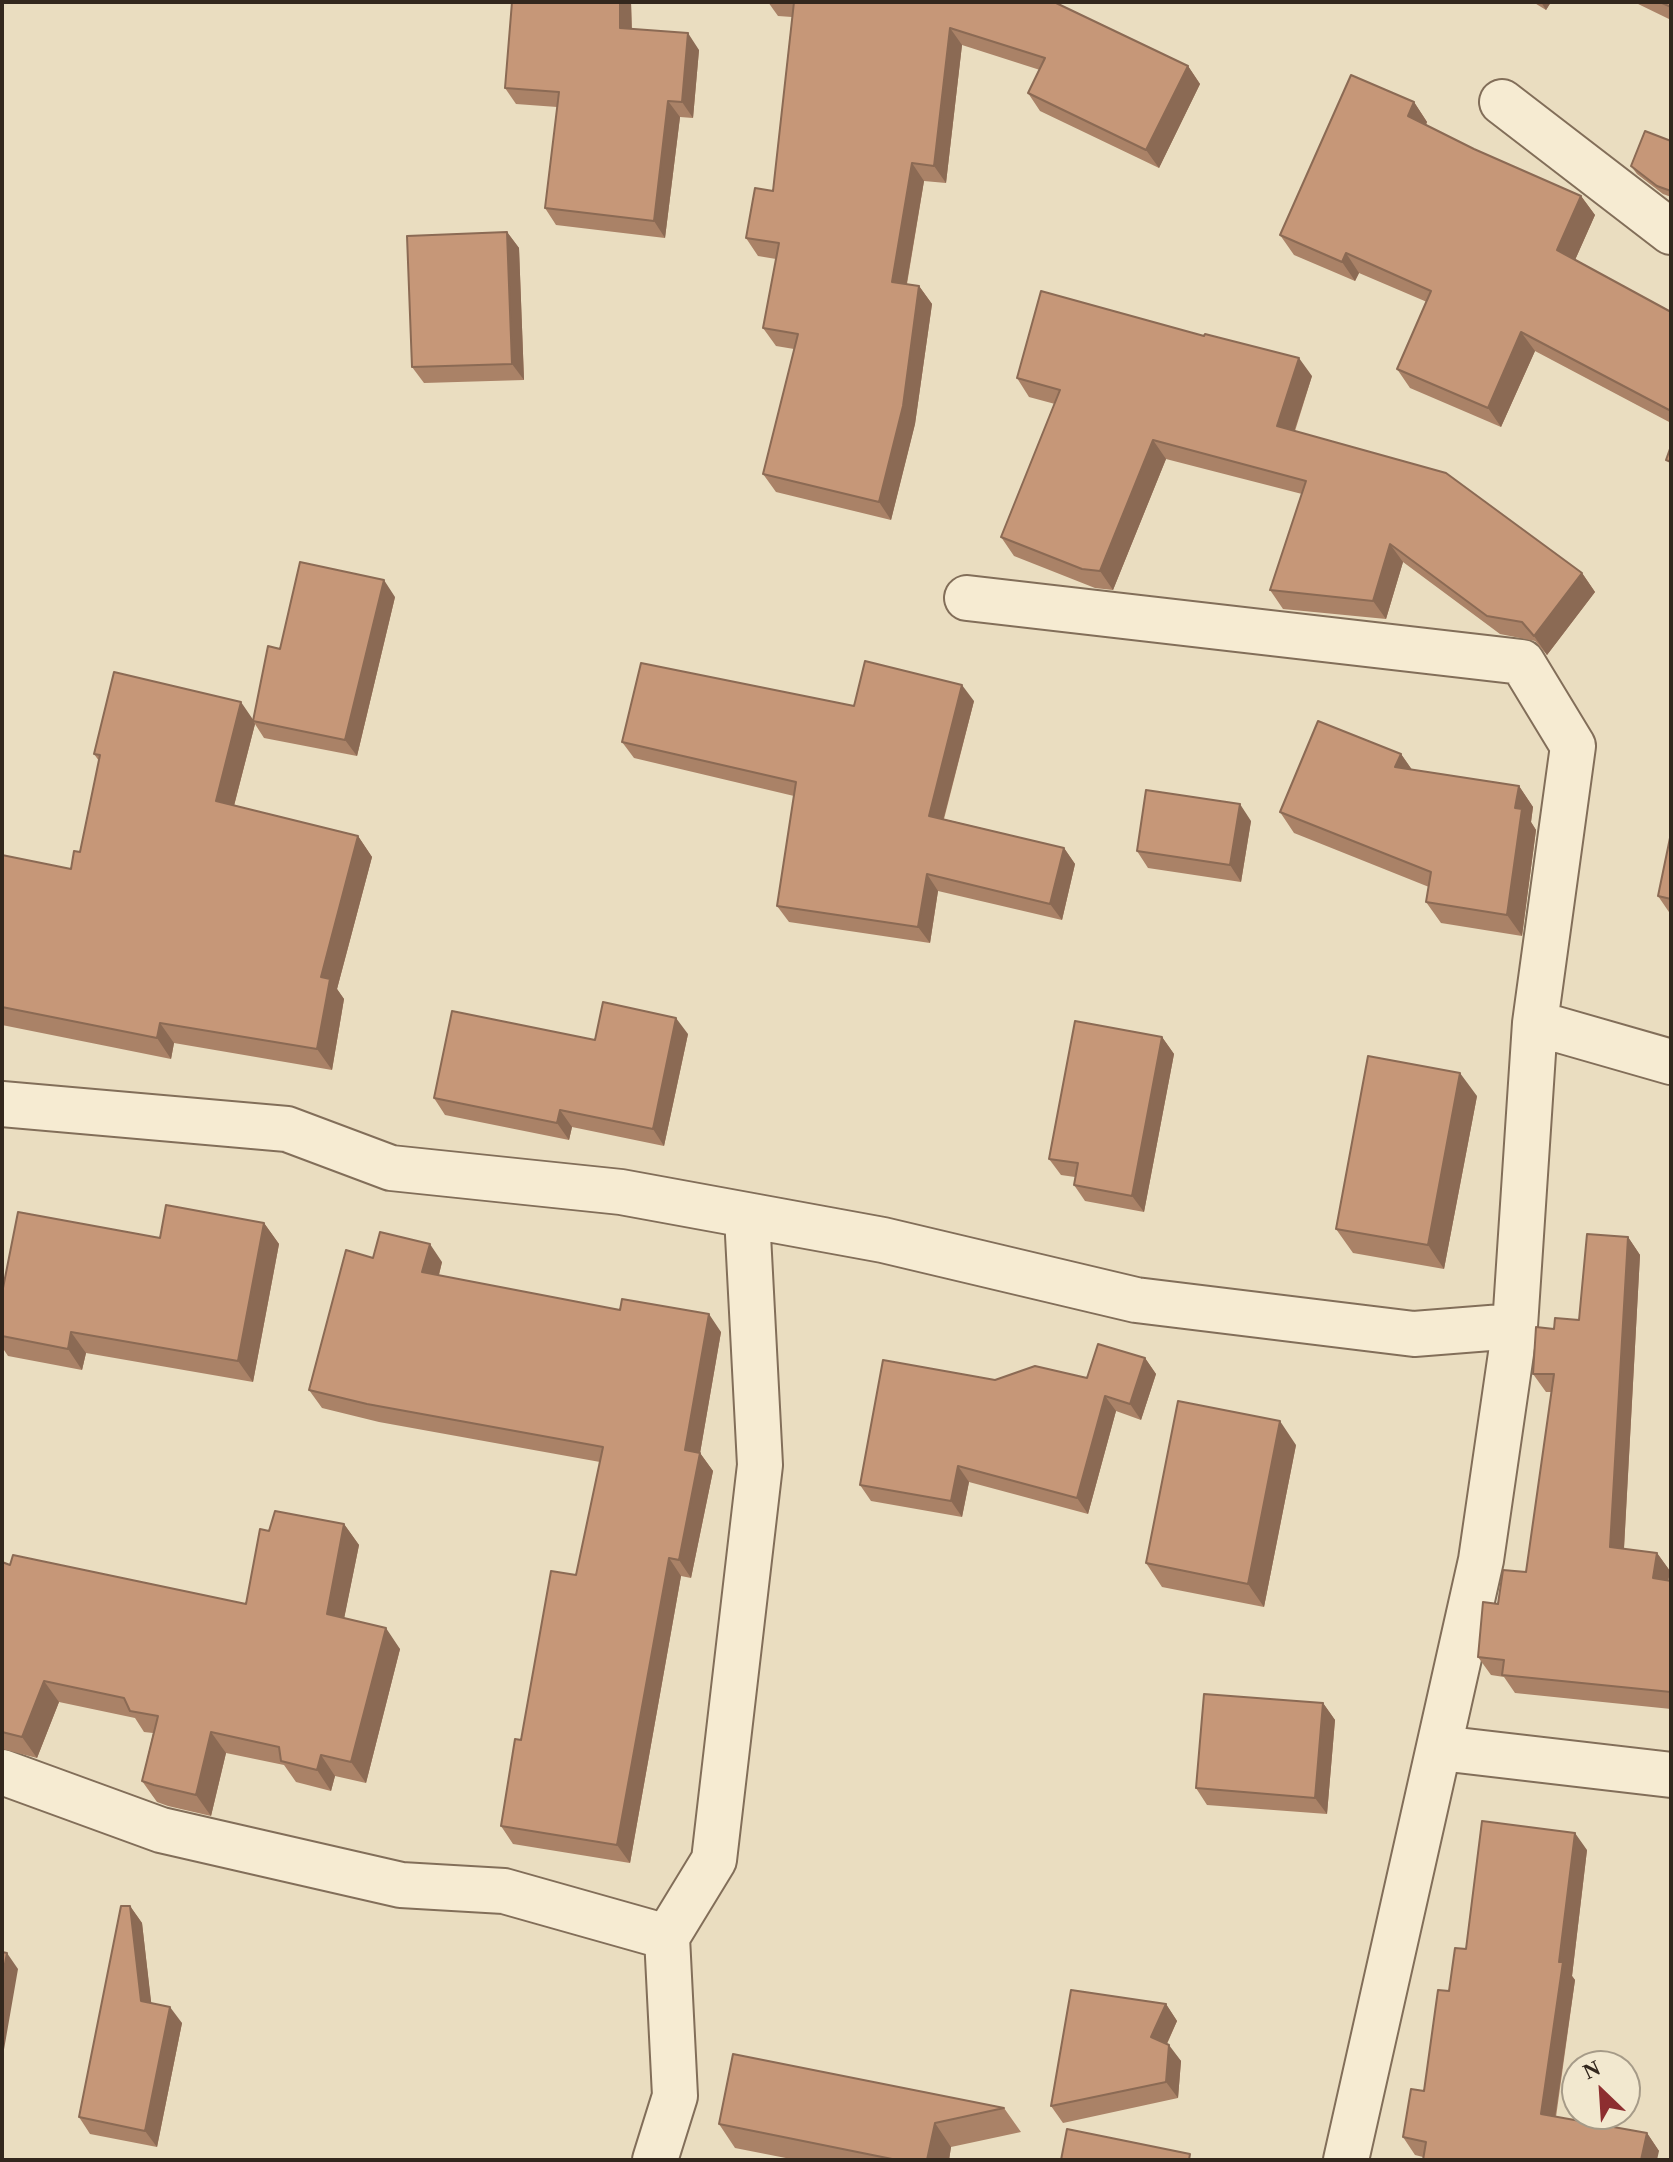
<!DOCTYPE html>
<style>
body{margin:0}
#map{position:relative;width:1673px;height:2162px;overflow:hidden;background:#eaddc0;font-family:"Times New Roman",serif}
canvas{display:block}
.frame{position:absolute;inset:0;border:4px solid #33271d;pointer-events:none}
.north{position:absolute;left:1561px;top:2050px;width:80px;height:80px;box-sizing:border-box;background:#f2e8cf;border:2px solid #a69b88;border-radius:50%;rotate:335deg;font-size:22px;font-weight:700;line-height:32px;text-align:center;color:#33271d}
.north::after{content:'';display:block;margin:auto;width:28px;height:36px;background:#8d2e30;clip-path:polygon(50% 0,100% 100%,50% 72%,0 100%)}
</style>
<div id="map">
<canvas width="1673" height="2162"></canvas>
<div class="frame"></div>
<div class="north">N</div>
</div>
<script>
const context = document.querySelector('canvas').getContext('2d');
context.lineJoin = 'round';
function trace(path, color, width, dash) {
  context.strokeStyle = color;
  context.lineWidth = width;
  context.lineCap = dash ? 'butt' : 'round';
  context.setLineDash(dash || []);
  context.stroke(path);
}
function fill(path, color) {
  context.fillStyle = color;
  context.fill(path, 'evenodd');
}
const street = new Path2D(`
 M 1502,102 L 1671,232
 M 1535,1023 L 1671,1062
 M 2,1104 L 287,1129 L 391,1168 L 621,1192 L 883,1240 L 1136,1300 L 1414,1334 L 1515,1326 L 1535,1023 L 1573,746 L 1522,662 L 967,598
 M 1440,1748 L 1671,1775
 M 2,1772 L 161,1830 L 401,1885 L 504,1891 L 667,1937 L 714,1860 L 760,1465 L 747,1216
 M 655,2160 L 675,2096 L 667,1937
 M 1346,2160 L 1481,1560 L 1515,1326`);
trace(street, '#826e59', 48);
trace(street, '#f6ebd2', 44);
fill(new Path2D(`
 M 512,2 L 631,2 L 632,29 L 699,50 L 693,118 L 680,117 L 665,238 L 556,225 L 545,208 L 557,107 L 516,104 L 505,88 Z
 M 768,2 L 1060,2 L 1059,4 L 1188,66 L 1200,84 L 1159,168 L 1040,111 L 1028,93 L 1040,70 L 962,45 L 946,183 L 924,181 L 907,284 L 919,286 L 932,304 L 915,424 L 891,520 L 776,492 L 763,474 L 794,349 L 776,346 L 763,328 L 776,259 L 758,256 L 746,238 L 773,191 L 792,17 L 778,16 Z
 M 1533,2 L 1551,2 L 1546,10 Z
 M 1634,2 L 1671,2 L 1671,20 Z
 M 1414,102 L 1427,122 L 1426,125 L 1474,149 L 1581,196 L 1595,215 L 1575,260 L 1671,312 L 1671,423 L 1535,351 L 1501,427 L 1410,388 L 1397,369 L 1427,302 L 1359,273 L 1355,281 L 1294,255 L 1280,235 Z
 M 1671,141 L 1671,197 L 1663,194 L 1637,174 L 1631,166 Z
 M 507,232 L 519,248 L 524,380 L 424,383 L 412,367 Z
 M 1312,376 L 1295,431 L 1582,573 L 1595,592 L 1547,655 L 1535,641 L 1500,634 L 1403,562 L 1386,619 L 1283,609 L 1270,590 L 1302,494 L 1166,459 L 1113,590 L 1095,588 L 1014,556 L 1001,537 L 1055,404 L 1029,397 L 1017,378 Z
 M 395,597 L 357,756 L 264,738 L 255,724 L 234,806 L 358,836 L 372,857 L 337,989 L 344,999 L 332,1070 L 174,1043 L 171,1059 L 2,1025 L 2,855 L 71,869 L 80,852 L 99,761 L 94,754 L 253,719 L 280,649 Z
 M 974,701 L 944,819 L 1064,848 L 1075,864 L 1062,920 L 938,891 L 930,943 L 789,922 L 777,906 L 794,796 L 634,758 L 622,742 L 854,706 Z
 M 1401,754 L 1412,770 L 1519,786 L 1533,807 L 1531,822 L 1536,830 L 1522,936 L 1441,923 L 1426,902 L 1429,887 L 1294,833 L 1280,812 Z
 M 1251,821 L 1241,882 L 1148,868 L 1137,851 Z
 M 1671,833 L 1671,915 L 1658,896 Z
 M 688,1034 L 664,1146 L 572,1127 L 569,1140 L 445,1115 L 434,1098 Z
 M 1162,1037 L 1174,1054 L 1144,1212 L 1085,1201 L 1074,1185 L 1075,1177 L 1061,1175 L 1049,1159 Z
 M 1477,1096 L 1444,1269 L 1353,1253 L 1336,1229 Z
 M 264,1223 L 279,1244 L 253,1382 L 86,1353 L 82,1370 L 8,1356 L 2,1347 L 2,1293 Z
 M 1628,1237 L 1640,1255 L 1624,1549 L 1657,1553 L 1670,1571 L 1668,1580 L 1671,1581 L 1671,1709 L 1515,1693 L 1504,1677 L 1491,1675 L 1478,1657 L 1498,1604 L 1526,1572 L 1552,1392 L 1546,1392 L 1533,1374 L 1554,1329 L 1579,1320 Z
 M 373,1258 L 442,1262 L 439,1275 L 721,1332 L 700,1453 L 713,1471 L 691,1578 L 681,1576 L 630,1863 L 513,1844 L 501,1826 L 521,1740 L 576,1575 L 600,1462 L 379,1422 L 322,1408 L 309,1390 Z
 M 1145,1358 L 1156,1374 L 1141,1420 L 1116,1411 L 1088,1514 L 969,1482 L 962,1517 L 871,1501 L 860,1485 L 995,1380 L 1087,1378 Z
 M 1296,1445 L 1264,1607 L 1162,1587 L 1146,1563 Z
 M 344,1524 L 359,1545 L 344,1618 L 400,1649 L 366,1783 L 335,1776 L 331,1791 L 296,1782 L 284,1765 L 226,1753 L 211,1816 L 168,1806 L 157,1802 L 142,1781 L 153,1733 L 144,1732 L 135,1718 L 59,1702 L 37,1758 L 2,1749 L 2,1562 L 10,1565 L 246,1604 L 269,1531 Z
 M 1323,1703 L 1335,1720 L 1327,1814 L 1207,1805 L 1196,1788 Z
 M 1587,1850 L 1572,1976 L 1575,1980 L 1556,2117 L 1647,2133 L 1659,2151 L 1423,2157 L 1415,2155 L 1403,2137 L 1424,2091 L 1449,1991 L 1466,1949 Z
 M 130,1906 L 142,1923 L 151,2003 L 182,2023 L 157,2147 L 90,2134 L 79,2117 Z
 M 1166,2004 L 1177,2021 L 1167,2044 L 1181,2061 L 1178,2098 L 1063,2123 L 1051,2106 Z
 M 1004,2108 L 1021,2132 L 951,2147 L 949,2160 L 796,2160 L 735,2148 L 719,2124 Z`), '#aa8267');
fill(new Path2D(`
 M 620,2 L 631,2 L 632,44 L 620,28 Z
 M 1541,2 L 1551,2 L 1546,10 Z
 M 950,28 L 962,45 L 946,183 L 934,166 Z
 M 688,33 L 699,50 L 693,118 L 682,102 Z
 M 1188,66 L 1200,84 L 1159,168 L 1146,150 Z
 M 668,101 L 680,117 L 665,238 L 654,221 Z
 M 1414,102 L 1427,122 L 1421,135 L 1408,116 Z
 M 912,163 L 924,181 L 904,299 L 892,282 Z
 M 1581,196 L 1595,215 L 1571,269 L 1557,250 Z
 M 507,232 L 519,248 L 524,380 L 512,364 Z
 M 1346,253 L 1359,273 L 1355,281 L 1342,262 Z
 M 919,286 L 932,304 L 915,424 L 891,520 L 879,502 Z
 M 1521,332 L 1535,351 L 1501,427 L 1488,408 Z
 M 1299,358 L 1312,376 L 1290,444 L 1277,426 Z
 M 1153,440 L 1166,459 L 1113,590 L 1100,571 Z
 M 1390,544 L 1403,562 L 1386,619 L 1373,601 Z
 M 1582,573 L 1595,592 L 1547,655 L 1534,636 Z
 M 384,580 L 395,597 L 357,756 L 345,740 Z
 M 962,685 L 974,701 L 940,832 L 929,816 Z
 M 241,702 L 254,721 L 253,721 L 255,724 L 230,821 L 216,801 Z
 M 1401,754 L 1415,774 L 1395,767 Z
 M 1519,786 L 1533,807 L 1531,822 L 1536,830 L 1522,936 L 1507,915 L 1515,808 Z
 M 1240,804 L 1251,821 L 1241,882 L 1230,865 Z
 M 358,836 L 372,857 L 337,989 L 344,999 L 332,1070 L 317,1049 L 321,977 Z
 M 1064,848 L 1075,864 L 1062,920 L 1050,904 Z
 M 927,874 L 938,891 L 930,943 L 918,927 Z
 M 676,1018 L 688,1034 L 664,1146 L 653,1129 Z
 M 160,1023 L 174,1043 L 171,1059 L 157,1038 Z
 M 1162,1037 L 1174,1054 L 1144,1212 L 1132,1196 Z
 M 1460,1073 L 1477,1096 L 1444,1269 L 1428,1245 Z
 M 560,1110 L 572,1127 L 569,1140 L 557,1123 Z
 M 264,1223 L 279,1244 L 253,1382 L 238,1361 Z
 M 1628,1237 L 1640,1255 L 1623,1565 L 1610,1547 Z
 M 430,1244 L 442,1262 L 435,1290 L 422,1272 Z
 M 709,1314 L 721,1332 L 698,1465 L 700,1453 L 713,1471 L 691,1578 L 679,1560 L 685,1450 Z
 M 71,1332 L 86,1353 L 82,1370 L 68,1349 Z
 M 1145,1358 L 1156,1374 L 1141,1420 L 1130,1404 Z
 M 1105,1396 L 1116,1411 L 1088,1514 L 1077,1498 Z
 M 1280,1421 L 1296,1445 L 1264,1607 L 1248,1584 Z
 M 958,1466 L 969,1482 L 962,1517 L 951,1501 Z
 M 344,1524 L 359,1545 L 341,1634 L 327,1614 Z
 M 1657,1553 L 1670,1571 L 1666,1596 L 1653,1578 Z
 M 669,1558 L 681,1576 L 630,1863 L 617,1845 Z
 M 386,1628 L 400,1649 L 366,1783 L 351,1762 Z
 M 44,1681 L 59,1702 L 37,1758 L 22,1737 Z
 M 1323,1703 L 1335,1720 L 1327,1814 L 1315,1798 Z
 M 211,1732 L 226,1753 L 211,1816 L 196,1795 Z
 M 321,1755 L 335,1776 L 331,1791 L 317,1770 Z
 M 1575,1833 L 1587,1850 L 1572,1976 L 1575,1980 L 1553,2132 L 1541,2114 Z
 M 130,1906 L 142,1923 L 153,2018 L 141,2001 Z
 M 7,1953 L 18,1969 L 2,2061 L 2,1980 Z
 M 1166,2004 L 1177,2021 L 1162,2054 L 1151,2037 Z
 M 170,2007 L 182,2023 L 157,2147 L 145,2131 Z
 M 1169,2045 L 1181,2061 L 1178,2098 L 1166,2082 Z
 M 935,2123 L 951,2147 L 949,2160 L 927,2160 Z
 M 1647,2133 L 1659,2151 L 1657,2160 L 1641,2160 Z`), '#8b6a54');
const building = new Path2D(`
 M 512,2 L 620,2 L 620,28 L 688,33 L 682,102 L 668,101 L 654,221 L 545,208 L 559,92 L 505,88 Z
 M 794,2 L 1054,2 L 1188,66 L 1146,150 L 1028,93 L 1045,58 L 950,28 L 934,166 L 912,163 L 892,282 L 919,286 L 903,406 L 879,502 L 763,474 L 798,334 L 763,328 L 779,243 L 746,238 L 755,188 L 773,191 Z
 M 1660,2 L 1671,2 L 1671,7 Z
 M 1351,75 L 1414,102 L 1408,116 L 1474,149 L 1581,196 L 1557,250 L 1671,312 L 1671,411 L 1521,332 L 1488,408 L 1397,369 L 1431,291 L 1346,253 L 1342,262 L 1280,235 Z
 M 1645,131 L 1671,141 L 1671,191 L 1657,186 L 1631,166 Z
 M 507,232 L 512,364 L 412,367 L 407,236 Z
 M 1041,291 L 1204,336 L 1205,334 L 1299,358 L 1277,426 L 1446,473 L 1582,573 L 1534,636 L 1522,622 L 1487,616 L 1390,544 L 1373,601 L 1270,590 L 1306,481 L 1153,440 L 1100,571 L 1082,569 L 1001,537 L 1060,390 L 1017,378 Z
 M 1671,446 L 1671,462 L 1666,460 Z
 M 300,562 L 384,580 L 345,740 L 253,721 L 268,646 L 280,649 Z
 M 865,661 L 962,685 L 929,816 L 1064,848 L 1050,904 L 927,874 L 918,927 L 777,906 L 796,782 L 622,742 L 641,663 L 854,706 Z
 M 114,672 L 241,702 L 216,801 L 358,836 L 321,977 L 330,979 L 317,1049 L 160,1023 L 157,1038 L 2,1007 L 2,855 L 71,869 L 74,851 L 80,852 L 100,755 L 94,754 Z
 M 1318,721 L 1401,754 L 1395,767 L 1519,786 L 1515,808 L 1522,809 L 1507,915 L 1426,902 L 1431,872 L 1280,812 Z
 M 1146,790 L 1240,804 L 1230,865 L 1137,851 Z
 M 1671,833 L 1671,899 L 1658,896 Z
 M 603,1002 L 676,1018 L 653,1129 L 560,1110 L 557,1123 L 434,1098 L 452,1011 L 595,1040 Z
 M 1075,1021 L 1162,1037 L 1132,1196 L 1074,1185 L 1078,1163 L 1049,1159 Z
 M 1368,1056 L 1460,1073 L 1428,1245 L 1336,1229 Z
 M 166,1205 L 264,1223 L 238,1361 L 71,1332 L 68,1349 L 2,1336 L 2,1293 L 18,1212 L 160,1238 Z
 M 380,1232 L 430,1244 L 422,1272 L 620,1310 L 622,1299 L 709,1314 L 685,1450 L 700,1453 L 679,1560 L 669,1558 L 617,1845 L 501,1826 L 515,1739 L 521,1740 L 551,1571 L 576,1575 L 603,1447 L 367,1404 L 309,1390 L 346,1250 L 373,1258 Z
 M 1587,1234 L 1628,1237 L 1610,1547 L 1657,1553 L 1653,1578 L 1671,1581 L 1671,1692 L 1502,1675 L 1504,1660 L 1478,1657 L 1483,1602 L 1498,1604 L 1503,1570 L 1526,1572 L 1554,1374 L 1533,1374 L 1536,1327 L 1554,1329 L 1555,1318 L 1579,1320 Z
 M 1098,1344 L 1145,1358 L 1130,1404 L 1105,1396 L 1077,1498 L 958,1466 L 951,1501 L 860,1485 L 883,1360 L 995,1380 L 1035,1366 L 1087,1378 Z
 M 1178,1401 L 1280,1421 L 1248,1584 L 1146,1563 Z
 M 275,1511 L 344,1524 L 327,1614 L 386,1628 L 351,1762 L 321,1755 L 317,1770 L 281,1761 L 279,1747 L 211,1732 L 196,1795 L 154,1785 L 142,1781 L 158,1716 L 130,1711 L 124,1698 L 44,1681 L 22,1737 L 2,1732 L 2,1562 L 10,1565 L 13,1555 L 246,1604 L 260,1529 L 269,1531 Z
 M 1204,1694 L 1323,1703 L 1315,1798 L 1196,1788 Z
 M 1482,1821 L 1575,1833 L 1559,1962 L 1563,1962 L 1541,2114 L 1647,2133 L 1641,2160 L 1423,2160 L 1426,2142 L 1403,2137 L 1411,2089 L 1424,2091 L 1438,1990 L 1449,1991 L 1455,1948 L 1466,1949 Z
 M 121,1906 L 130,1906 L 141,2001 L 170,2007 L 145,2131 L 79,2117 Z
 M 2,1952 L 7,1953 L 2,1980 Z
 M 1071,1990 L 1166,2004 L 1151,2037 L 1169,2045 L 1166,2082 L 1051,2106 Z
 M 733,2054 L 1004,2108 L 935,2123 L 927,2160 L 897,2160 L 719,2124 Z
 M 1067,2129 L 1190,2154 L 1189,2160 L 1061,2160 Z`);
fill(building, '#c69778');
trace(building, '#8b6a54', 2);
</script>
